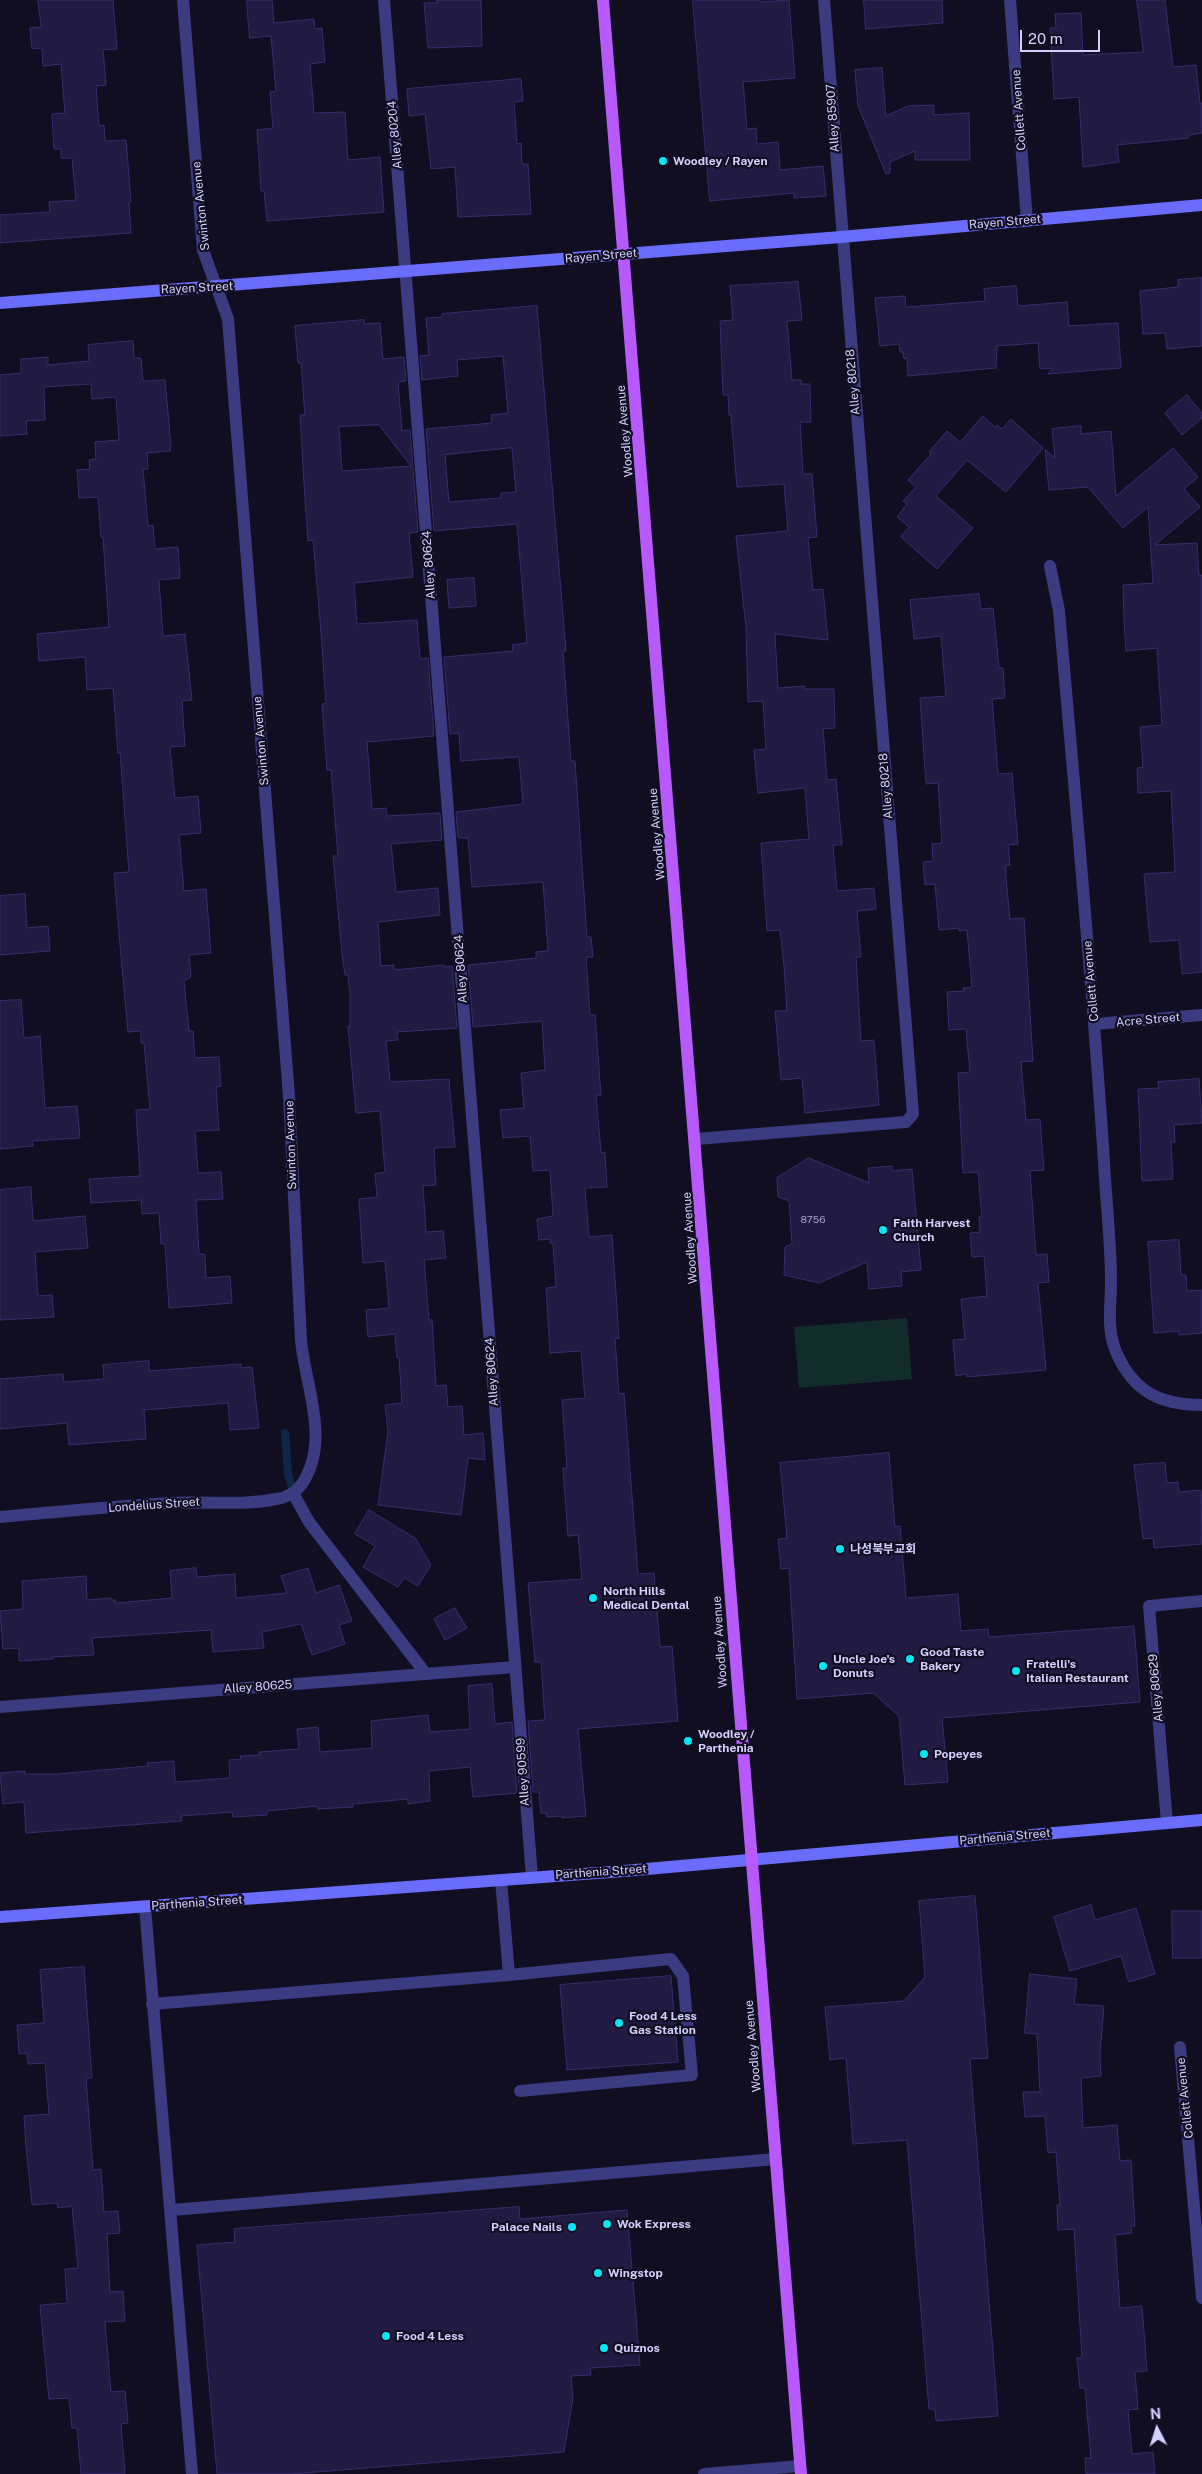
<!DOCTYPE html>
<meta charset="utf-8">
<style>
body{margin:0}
#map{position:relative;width:1202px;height:2474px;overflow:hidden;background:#110e22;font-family:"Public Sans",sans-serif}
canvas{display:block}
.north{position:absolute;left:1132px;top:2404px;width:50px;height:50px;-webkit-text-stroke:4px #110e22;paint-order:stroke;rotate:355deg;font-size:14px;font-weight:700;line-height:20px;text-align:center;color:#d4d0fe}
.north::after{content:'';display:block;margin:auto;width:18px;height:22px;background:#d4d0fe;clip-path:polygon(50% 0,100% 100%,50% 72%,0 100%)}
.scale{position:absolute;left:1020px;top:30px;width:80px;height:22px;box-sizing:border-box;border:2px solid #d4d0fe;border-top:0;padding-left:6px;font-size:15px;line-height:18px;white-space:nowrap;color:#d4d0fe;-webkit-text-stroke:4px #110e22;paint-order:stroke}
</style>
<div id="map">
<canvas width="1202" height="2474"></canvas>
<div class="north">N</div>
<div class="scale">20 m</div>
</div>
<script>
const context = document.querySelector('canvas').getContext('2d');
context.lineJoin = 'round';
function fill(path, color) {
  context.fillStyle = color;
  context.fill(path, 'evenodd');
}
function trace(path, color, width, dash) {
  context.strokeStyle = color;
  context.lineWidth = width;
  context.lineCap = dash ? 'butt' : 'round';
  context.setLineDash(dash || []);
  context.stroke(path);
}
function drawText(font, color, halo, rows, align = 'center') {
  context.font = font + ' "Public Sans","Noto Sans KR",sans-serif';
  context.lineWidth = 4.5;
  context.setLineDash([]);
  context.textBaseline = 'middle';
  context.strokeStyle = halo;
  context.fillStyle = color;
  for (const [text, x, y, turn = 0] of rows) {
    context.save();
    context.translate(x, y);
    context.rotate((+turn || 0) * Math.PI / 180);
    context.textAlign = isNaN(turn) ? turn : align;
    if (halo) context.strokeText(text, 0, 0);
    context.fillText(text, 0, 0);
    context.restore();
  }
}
fill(new Path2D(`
 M 907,1318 L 912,1379 L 799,1388 L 794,1327 Z`), '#112c2a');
trace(new Path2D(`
 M 285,1433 L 288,1474 L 294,1494`), '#0e2647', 8);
const building = new Path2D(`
 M 38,0 L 113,0 L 117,49 L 103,50 L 106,85 L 96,86 L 99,126 L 104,125 L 105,141 L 126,140 L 131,202 L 129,202 L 131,233 L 0,243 L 0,215 L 50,212 L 49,202 L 76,200 L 72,158 L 61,158 L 61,149 L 54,149 L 52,114 L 65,113 L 61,64 L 43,66 L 42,48 L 32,49 L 30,28 L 41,27 Z
 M 247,0 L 272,0 L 274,23 L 314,19 L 315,29 L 322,28 L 325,62 L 310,64 L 314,113 L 345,112 L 348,160 L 380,157 L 384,212 L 267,221 L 264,191 L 261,191 L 257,130 L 273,128 L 270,92 L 276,91 L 271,36 L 250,38 Z
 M 437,0 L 481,0 L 482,46 L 428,48 L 424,3 L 437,3 Z
 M 693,0 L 760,0 L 760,2 L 789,0 L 795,78 L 743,82 L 747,129 L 756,128 L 757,144 L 778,142 L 780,170 L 823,166 L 826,196 L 794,198 L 794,193 L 710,201 Z
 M 864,0 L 942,0 L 943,23 L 866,29 Z
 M 1137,0 L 1165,0 L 1173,67 L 1196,65 L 1200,103 L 1202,103 L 1202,133 L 1189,135 L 1189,138 L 1117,145 L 1119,162 L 1083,167 L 1079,97 L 1054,99 L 1050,28 L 1056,28 L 1055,14 L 1081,13 L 1083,55 L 1143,52 Z
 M 882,68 L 886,116 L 908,106 L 934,105 L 934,115 L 969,113 L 970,160 L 915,160 L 915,151 L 890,162 L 890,173 L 886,174 L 858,106 L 855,70 Z
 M 521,79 L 523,101 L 514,102 L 517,144 L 521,143 L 522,164 L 528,164 L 531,214 L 458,217 L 455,167 L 431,169 L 425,114 L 409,116 L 407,89 Z
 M 1202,278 L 1202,346 L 1167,349 L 1165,333 L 1143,334 L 1140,291 L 1178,287 L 1178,280 Z
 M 798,282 L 802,320 L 787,321 L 792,380 L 801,380 L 801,384 L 810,384 L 811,422 L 800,422 L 803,474 L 812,474 L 817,537 L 808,538 L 813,590 L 823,589 L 828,640 L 775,634 L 778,688 L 805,686 L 805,689 L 834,689 L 835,728 L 823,729 L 827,780 L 836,779 L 842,845 L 833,845 L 837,891 L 874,888 L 876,909 L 857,911 L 861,957 L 856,957 L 861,1041 L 874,1040 L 879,1105 L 805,1113 L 802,1078 L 781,1080 L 775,1011 L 787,1011 L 784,966 L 780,930 L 767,931 L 761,843 L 809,839 L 805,788 L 758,793 L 754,750 L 766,749 L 763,701 L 748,702 L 746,628 L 736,536 L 788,531 L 784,484 L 737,487 L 731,415 L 729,415 L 728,395 L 723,395 L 720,321 L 733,320 L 730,286 Z
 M 1016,286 L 1018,306 L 1067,302 L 1069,326 L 1118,323 L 1121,368 L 1048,374 L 1053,368 L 1040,369 L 1038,343 L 997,346 L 996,368 L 908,376 L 907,358 L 904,359 L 903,352 L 900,352 L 899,344 L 880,346 L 875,298 L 905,296 L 906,307 L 985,301 L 984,289 Z
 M 537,306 L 566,651 L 563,651 L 571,761 L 575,761 L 587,937 L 591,937 L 593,957 L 586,957 L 590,1015 L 595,1015 L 601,1095 L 596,1095 L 601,1153 L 605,1152 L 607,1187 L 585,1188 L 589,1237 L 612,1235 L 619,1338 L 615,1339 L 619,1394 L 624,1393 L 638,1574 L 654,1573 L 660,1647 L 672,1646 L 678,1721 L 578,1729 L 586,1816 L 562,1818 L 562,1816 L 547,1817 L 546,1813 L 541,1813 L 539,1792 L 533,1792 L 528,1721 L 545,1720 L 541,1662 L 535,1662 L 528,1583 L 582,1579 L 578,1535 L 568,1536 L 563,1468 L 567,1468 L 562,1400 L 585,1398 L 581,1351 L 550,1353 L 546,1288 L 556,1287 L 553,1243 L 550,1243 L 550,1239 L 539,1240 L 537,1219 L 553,1216 L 550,1170 L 533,1171 L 530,1136 L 503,1138 L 500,1110 L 524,1108 L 521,1073 L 545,1070 L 542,1021 L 473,1027 L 468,965 L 536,958 L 536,952 L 548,951 L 543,882 L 472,887 L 468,838 L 458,838 L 456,812 L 523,804 L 519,757 L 461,761 L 459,733 L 450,734 L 444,657 L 513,651 L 512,645 L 527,643 L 517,524 L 434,531 L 426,429 L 492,423 L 491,415 L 508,413 L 503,356 L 457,360 L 458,376 L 422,380 L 420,356 L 429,355 L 426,318 L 442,317 L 442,314 ZM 512,448 L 516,492 L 501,493 L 501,498 L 449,502 L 445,455 Z
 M 364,320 L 364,324 L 380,323 L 383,359 L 404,357 L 406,381 L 398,382 L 402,431 L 410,430 L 418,532 L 409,533 L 413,577 L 354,583 L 357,624 L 417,620 L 420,659 L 428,658 L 434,736 L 367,742 L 372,809 L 386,808 L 387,816 L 440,813 L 442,840 L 391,844 L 396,892 L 438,888 L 440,915 L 378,922 L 381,966 L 394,965 L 394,970 L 444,965 L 444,967 L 452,966 L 457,1028 L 397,1032 L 398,1040 L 386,1041 L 390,1082 L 449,1079 L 455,1147 L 434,1148 L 436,1185 L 423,1186 L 426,1232 L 443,1231 L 446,1258 L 424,1260 L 429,1320 L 432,1320 L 436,1386 L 446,1385 L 448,1407 L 462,1406 L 464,1435 L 483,1433 L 485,1460 L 468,1458 L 461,1515 L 378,1505 L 388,1432 L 385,1405 L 402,1403 L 399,1358 L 397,1358 L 395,1334 L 368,1337 L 366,1310 L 389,1308 L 385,1261 L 363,1263 L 359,1199 L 377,1197 L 375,1174 L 385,1172 L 380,1111 L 356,1113 L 348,1026 L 350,1026 L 350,995 L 348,975 L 345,975 L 342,954 L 333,856 L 338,856 L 331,770 L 327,770 L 322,704 L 326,703 L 320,619 L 313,540 L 308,541 L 305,499 L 300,415 L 305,415 L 301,363 L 298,363 L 295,326 ZM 379,425 L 411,466 L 342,471 L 339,427 Z
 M 133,341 L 134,358 L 141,358 L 143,381 L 165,380 L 171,446 L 170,451 L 147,453 L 148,469 L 143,469 L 148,526 L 153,525 L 155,549 L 178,547 L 180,578 L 159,580 L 163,636 L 185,634 L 192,700 L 182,701 L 185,746 L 170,747 L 175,798 L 198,796 L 201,833 L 179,835 L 184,891 L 206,889 L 211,953 L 189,955 L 191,977 L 184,981 L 189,1031 L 193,1031 L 195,1058 L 219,1057 L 221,1086 L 216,1087 L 219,1130 L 195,1131 L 198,1173 L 221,1172 L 223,1199 L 196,1200 L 199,1254 L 205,1254 L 206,1278 L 230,1276 L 232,1303 L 169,1308 L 165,1244 L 161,1244 L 159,1213 L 142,1214 L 141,1200 L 91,1203 L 89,1179 L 140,1176 L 136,1110 L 150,1109 L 144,1043 L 141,1043 L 141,1031 L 128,1032 L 122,968 L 114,873 L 129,872 L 120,752 L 118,753 L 113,688 L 87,690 L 85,657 L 39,661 L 37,634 L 109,627 L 103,537 L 101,537 L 98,497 L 79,498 L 77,470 L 90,469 L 89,460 L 96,459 L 95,442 L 119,440 L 116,397 L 92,399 L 91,384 L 44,387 L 45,420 L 26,421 L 27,434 L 0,436 L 0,375 L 21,373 L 21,359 L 48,357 L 48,365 L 89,361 L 88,345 Z
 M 1187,395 L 1202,413 L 1202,418 L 1182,435 L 1165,413 Z
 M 983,416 L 996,428 L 997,425 L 1002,429 L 1011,419 L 1043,448 L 1006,492 L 967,460 L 936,496 L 973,528 L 937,569 L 901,537 L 909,527 L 897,517 L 907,504 L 903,501 L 916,487 L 908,480 L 931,454 L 929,452 L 947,431 L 960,442 Z
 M 1081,426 L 1081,434 L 1111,431 L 1116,496 L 1173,448 L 1198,477 L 1184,489 L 1200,507 L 1155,545 L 1197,543 L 1199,576 L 1202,575 L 1202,972 L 1182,974 L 1179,940 L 1150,942 L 1144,874 L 1175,872 L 1171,791 L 1138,793 L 1137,768 L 1143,767 L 1140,727 L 1162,725 L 1157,648 L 1126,651 L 1124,620 L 1123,585 L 1153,583 L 1148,507 L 1123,528 L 1088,487 L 1049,490 L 1045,449 L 1055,458 L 1052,429 Z
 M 474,578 L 476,606 L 449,608 L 447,580 Z
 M 979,594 L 981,609 L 993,608 L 999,668 L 1003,668 L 1005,698 L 992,699 L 998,774 L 1012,773 L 1018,844 L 1008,845 L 1010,865 L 1006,865 L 1006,878 L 1010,919 L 1024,918 L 1033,1061 L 1021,1062 L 1026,1120 L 1040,1119 L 1044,1170 L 1030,1171 L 1036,1255 L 1047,1254 L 1049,1282 L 1038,1283 L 1046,1370 L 967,1377 L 967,1374 L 956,1376 L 953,1340 L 965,1339 L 961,1299 L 987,1296 L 984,1256 L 972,1257 L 970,1233 L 980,1232 L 979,1217 L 982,1217 L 978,1172 L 963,1173 L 958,1073 L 970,1072 L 966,1029 L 949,1030 L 947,992 L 964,991 L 963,988 L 972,987 L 967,930 L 959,931 L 959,928 L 939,930 L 935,884 L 925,885 L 923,862 L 933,861 L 932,844 L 942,843 L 938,783 L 926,784 L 920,698 L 946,696 L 941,636 L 914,639 L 910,600 Z
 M 25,894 L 27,928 L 48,926 L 50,951 L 0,955 L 0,896 Z
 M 21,1000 L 24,1038 L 40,1036 L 45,1108 L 77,1106 L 80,1138 L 32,1141 L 33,1146 L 0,1149 L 0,1001 Z
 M 1199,1079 L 1202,1123 L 1174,1125 L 1175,1142 L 1171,1142 L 1173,1179 L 1142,1181 L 1138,1089 L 1159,1088 L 1158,1082 Z
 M 809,1158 L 869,1183 L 868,1168 L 892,1166 L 892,1171 L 912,1169 L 921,1270 L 901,1272 L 902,1286 L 869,1289 L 867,1262 L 819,1283 L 784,1275 L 785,1247 L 792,1244 L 789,1201 L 778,1197 L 777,1178 Z
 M 31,1187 L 33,1221 L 85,1216 L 88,1248 L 35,1252 L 38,1296 L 52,1295 L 54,1317 L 0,1320 L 0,1190 Z
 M 1179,1240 L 1181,1275 L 1186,1275 L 1187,1291 L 1202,1290 L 1202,1333 L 1179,1335 L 1179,1331 L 1154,1333 L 1148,1242 Z
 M 149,1361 L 149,1371 L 241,1364 L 241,1368 L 252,1367 L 259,1428 L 230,1430 L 228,1403 L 144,1410 L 146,1439 L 69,1445 L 67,1423 L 0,1429 L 0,1379 L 63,1374 L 64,1382 L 104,1379 L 103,1365 Z
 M 889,1453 L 895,1527 L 900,1526 L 906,1598 L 958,1594 L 961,1631 L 988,1629 L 989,1637 L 1134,1626 L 1140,1702 L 942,1718 L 948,1782 L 905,1785 L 899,1716 L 873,1693 L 797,1699 L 789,1568 L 781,1569 L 778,1539 L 787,1538 L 780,1463 Z
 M 1165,1463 L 1167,1483 L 1178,1482 L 1179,1492 L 1201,1490 L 1202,1544 L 1154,1548 L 1153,1538 L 1143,1539 L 1134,1465 Z
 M 369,1510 L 415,1538 L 431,1565 L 418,1586 L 404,1578 L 398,1587 L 363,1567 L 375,1546 L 355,1534 Z
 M 196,1568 L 197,1577 L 235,1574 L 236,1598 L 287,1593 L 281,1576 L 308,1568 L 316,1593 L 339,1585 L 352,1621 L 339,1625 L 345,1644 L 312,1655 L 301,1624 L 262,1632 L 264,1648 L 213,1652 L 211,1630 L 92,1638 L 94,1655 L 52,1657 L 53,1659 L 19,1661 L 19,1648 L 3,1649 L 0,1611 L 23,1609 L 22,1581 L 86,1576 L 87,1600 L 111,1598 L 111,1600 L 115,1600 L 116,1603 L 172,1598 L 170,1571 Z
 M 455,1608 L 467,1628 L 445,1640 L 434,1619 Z
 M 492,1684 L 495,1724 L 512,1722 L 517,1793 L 473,1797 L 470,1767 L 429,1771 L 430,1801 L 408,1804 L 408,1799 L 353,1804 L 353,1807 L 318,1809 L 318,1806 L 267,1811 L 267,1815 L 233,1817 L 232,1812 L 181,1816 L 182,1821 L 26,1833 L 24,1802 L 3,1804 L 0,1773 L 25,1771 L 25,1774 L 57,1774 L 148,1766 L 147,1763 L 174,1761 L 175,1782 L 230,1778 L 229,1760 L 241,1759 L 240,1756 L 260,1755 L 259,1752 L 299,1749 L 297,1729 L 318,1727 L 320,1752 L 372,1748 L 371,1721 L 428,1715 L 430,1732 L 470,1729 L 468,1686 Z
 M 975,1896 L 988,2058 L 970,2059 L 998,2416 L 936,2421 L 935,2409 L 929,2409 L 907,2140 L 853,2144 L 846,2058 L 830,2060 L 825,2007 L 904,2001 L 925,1977 L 919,1901 Z
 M 1091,1905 L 1095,1920 L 1136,1908 L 1155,1974 L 1129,1982 L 1121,1956 L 1070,1971 L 1054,1917 Z
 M 1172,1911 L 1202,1911 L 1202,1958 L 1173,1958 Z
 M 84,1967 L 92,2078 L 86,2078 L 93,2170 L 101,2169 L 104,2212 L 118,2211 L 120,2233 L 107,2234 L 110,2292 L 123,2291 L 125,2321 L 105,2322 L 111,2392 L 125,2391 L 128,2423 L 121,2424 L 125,2474 L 81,2474 L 77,2428 L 72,2428 L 69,2398 L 49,2399 L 40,2305 L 67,2303 L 65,2269 L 78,2268 L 72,2206 L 58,2208 L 57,2203 L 32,2205 L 26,2146 L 24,2116 L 49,2114 L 45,2063 L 28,2064 L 27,2053 L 19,2054 L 17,2025 L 44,2023 L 40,1970 Z
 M 1030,1974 L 1077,1979 L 1074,2004 L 1104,2006 L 1100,2055 L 1101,2076 L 1081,2078 L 1083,2128 L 1117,2125 L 1120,2161 L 1131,2160 L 1135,2226 L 1131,2226 L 1132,2233 L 1115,2235 L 1120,2308 L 1142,2306 L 1147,2371 L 1135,2372 L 1138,2409 L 1128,2410 L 1132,2454 L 1153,2452 L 1155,2474 L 1086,2474 L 1085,2458 L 1091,2458 L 1085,2388 L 1080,2388 L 1077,2358 L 1082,2358 L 1074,2229 L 1058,2230 L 1057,2205 L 1060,2205 L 1056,2152 L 1048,2153 L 1045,2116 L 1025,2117 L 1023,2092 L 1040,2092 L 1037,2034 L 1025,2033 Z
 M 671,1976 L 678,2062 L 567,2070 L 560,1985 Z
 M 519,2207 L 520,2219 L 627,2210 L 640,2365 L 590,2368 L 591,2375 L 571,2376 L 573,2398 L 564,2452 L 292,2474 L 217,2474 L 197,2245 L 235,2242 L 234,2229 Z`);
fill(building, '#211b43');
trace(building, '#372d6e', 1);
trace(new Path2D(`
 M 384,0 L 532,1877
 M 696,1139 L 906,1122 L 913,1114 L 824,0
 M 293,1493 L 309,1522 L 426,1674
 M 0,1707 L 515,1667
 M 1167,1823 L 1149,1606 L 1202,1601
 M 501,1880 L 509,1975
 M 145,1907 L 192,2474
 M 152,2004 L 509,1975 L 671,1959 L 683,1976 L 692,2075 L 520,2091
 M 172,2210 L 776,2159
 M 704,2474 L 800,2466`), '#3a3b80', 12);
trace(new Path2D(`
 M 1010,0 L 1027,221
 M 1050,566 L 1059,611 C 1075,794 1092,978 1104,1162 C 1106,1202 1111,1242 1111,1282 C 1111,1306 1106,1330 1117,1354 C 1134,1392 1161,1405 1202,1405
 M 1095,1024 L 1202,1015
 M 0,1517 C 57,1512 114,1506 170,1503 C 206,1501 242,1506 276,1499 C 286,1498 296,1492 302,1484 C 331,1440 305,1386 301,1340 L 289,1096 L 228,319 L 203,250 L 183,0
 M 1180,2047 L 1202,2298`), '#3a3b80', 12);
trace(new Path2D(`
 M 0,303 L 841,237 L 1202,205
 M 0,1917 L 624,1871 L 1202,1820`), '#6a6cfb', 12);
trace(new Path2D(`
 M 603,0 L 801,2474`), '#b85afb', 12);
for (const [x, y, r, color] of [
 [663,161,5,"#06e6f4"],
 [883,1230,5,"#06e6f4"],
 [840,1549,5,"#06e6f4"],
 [593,1598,5,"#06e6f4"],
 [910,1659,5,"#06e6f4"],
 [823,1666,5,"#06e6f4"],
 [1016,1671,5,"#06e6f4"],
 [688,1741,5,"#06e6f4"],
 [924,1754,5,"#06e6f4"],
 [619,2023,5,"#06e6f4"],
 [607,2224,5,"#06e6f4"],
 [572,2227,5,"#06e6f4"],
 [598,2273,5,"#06e6f4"],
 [386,2336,5,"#06e6f4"],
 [604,2348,5,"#06e6f4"]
]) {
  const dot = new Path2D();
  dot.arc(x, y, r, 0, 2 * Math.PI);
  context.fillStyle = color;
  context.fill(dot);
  trace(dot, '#110e22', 2);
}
drawText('10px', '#a7a3cf', null, [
 ["8756",813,1220]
]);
drawText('12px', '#d4d0fe', '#110e22', [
 ["Collett Avenue",1019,110,-94],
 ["Alley 85907",833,118,-94],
 ["Alley 80204",395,135,-95],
 ["Swinton Avenue",201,206,-96],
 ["Rayen Street",1005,222,-5],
 ["Rayen Street",601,256,-5],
 ["Rayen Street",197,288,-3],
 ["Alley 80218",853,382,-95],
 ["Woodley Avenue",625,431,-95],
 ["Alley 80624",429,565,-94],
 ["Swinton Avenue",261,741,-95],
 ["Alley 80218",886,786,-95],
 ["Woodley Avenue",657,834,-95],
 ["Alley 80624",461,969,-94],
 ["Collett Avenue",1091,981,-95],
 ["Acre Street",1148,1020,-5],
 ["Swinton Avenue",291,1145,-92],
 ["Woodley Avenue",690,1238,-94],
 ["Alley 80624",492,1372,-94],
 ["Londelius Street",154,1505,-4],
 ["Woodley Avenue",720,1642,-94],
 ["Alley 80625",258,1687,-4],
 ["Alley 80629",1156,1688,-95],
 ["Alley 90599",523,1772,-94],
 ["Parthenia Street",1005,1837,-5],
 ["Parthenia Street",601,1872,-4],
 ["Parthenia Street",197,1903,-4],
 ["Woodley Avenue",753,2046,-95],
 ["Collett Avenue",1185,2098,-96]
]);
drawText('bold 12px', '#d4d0fe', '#110e22', [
 ["Woodley / Rayen",673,161],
 ["Faith Harvest",893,1223],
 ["Church",893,1237],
 ["나성북부교회",850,1549],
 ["North Hills",603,1591],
 ["Medical Dental",603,1605],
 ["Good Taste",920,1652],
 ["Bakery",920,1666],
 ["Uncle Joe's",833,1659],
 ["Donuts",833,1673],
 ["Fratelli's",1026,1664],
 ["Italian Restaurant",1026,1678],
 ["Woodley /",698,1734],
 ["Parthenia",698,1748],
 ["Popeyes",934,1754],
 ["Food 4 Less",629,2016],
 ["Gas Station",629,2030],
 ["Wok Express",617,2224],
 ["Palace Nails",562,2227,"right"],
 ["Wingstop",608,2273],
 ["Food 4 Less",396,2336],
 ["Quiznos",614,2348]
], 'left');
</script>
